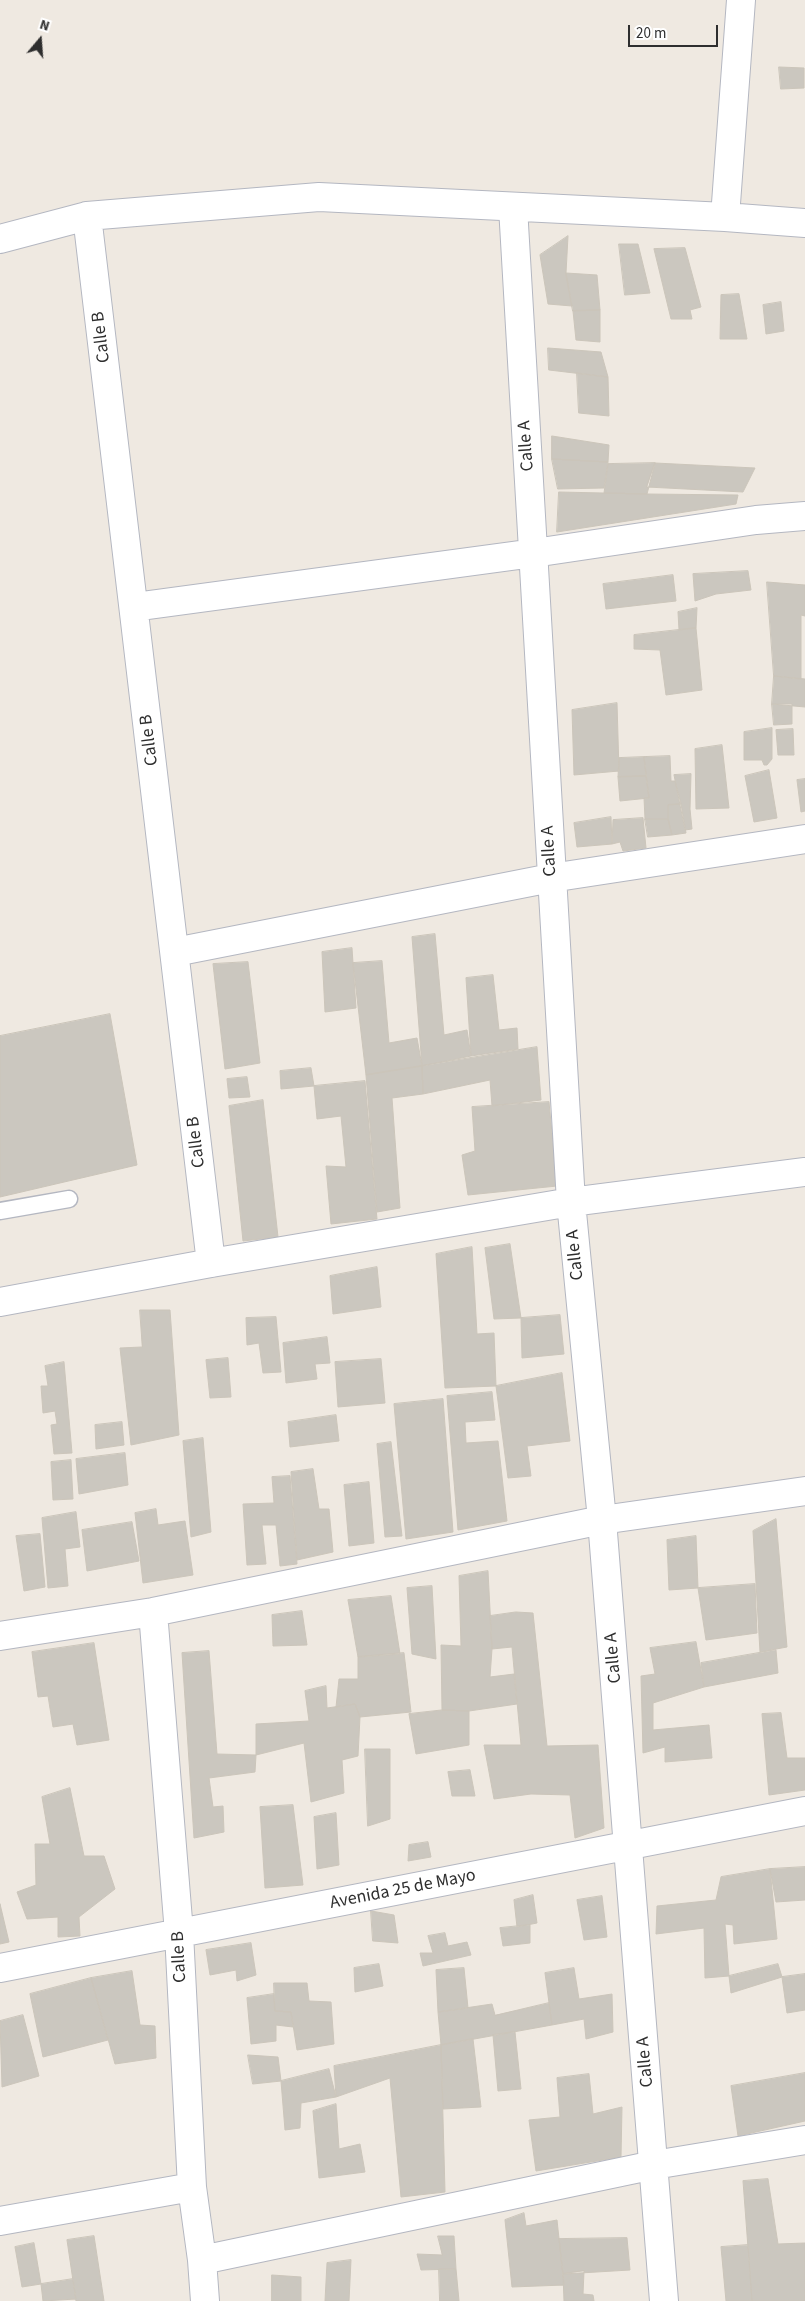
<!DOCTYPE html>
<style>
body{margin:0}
#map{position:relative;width:805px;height:2301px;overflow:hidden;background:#efe9e1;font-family:"Source Sans 3",sans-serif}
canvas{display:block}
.north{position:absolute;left:15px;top:15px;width:50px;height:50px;-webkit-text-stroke:4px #fff;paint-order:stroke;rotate:18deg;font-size:14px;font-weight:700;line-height:20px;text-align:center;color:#2e2e2e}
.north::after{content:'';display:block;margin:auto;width:18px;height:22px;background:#2e2e2e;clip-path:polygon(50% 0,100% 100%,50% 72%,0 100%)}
.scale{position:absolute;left:628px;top:25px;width:90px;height:22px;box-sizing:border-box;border:2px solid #2e2e2e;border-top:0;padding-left:6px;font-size:15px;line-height:18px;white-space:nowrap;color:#2e2e2e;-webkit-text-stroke:4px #fff;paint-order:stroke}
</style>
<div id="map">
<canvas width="805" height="2301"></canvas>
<div class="north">N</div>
<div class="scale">20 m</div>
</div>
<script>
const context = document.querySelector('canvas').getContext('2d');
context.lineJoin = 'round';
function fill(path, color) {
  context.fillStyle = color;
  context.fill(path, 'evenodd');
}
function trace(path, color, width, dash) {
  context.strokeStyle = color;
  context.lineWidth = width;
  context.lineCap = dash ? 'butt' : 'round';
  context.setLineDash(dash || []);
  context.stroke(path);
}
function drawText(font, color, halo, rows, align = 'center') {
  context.font = font + ' "Source Sans 3",sans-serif';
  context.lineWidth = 4;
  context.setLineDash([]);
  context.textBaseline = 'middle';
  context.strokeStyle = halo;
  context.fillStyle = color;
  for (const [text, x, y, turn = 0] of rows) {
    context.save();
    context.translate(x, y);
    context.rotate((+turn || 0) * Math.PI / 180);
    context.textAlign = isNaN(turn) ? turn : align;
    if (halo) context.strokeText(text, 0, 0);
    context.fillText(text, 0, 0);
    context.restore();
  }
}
const building = new Path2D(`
 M 779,67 L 804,68 L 804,88 L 781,89 Z
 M 568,236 L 566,273 L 572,306 L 548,304 L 540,255 Z
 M 619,244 L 638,244 L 650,293 L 625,295 Z
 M 685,248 L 701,307 L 690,310 L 692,319 L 671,319 L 654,249 Z
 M 566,273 L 597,275 L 600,310 L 573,311 Z
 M 739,294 L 747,339 L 720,339 L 721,295 Z
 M 781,302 L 784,331 L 766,334 L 763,305 Z
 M 600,310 L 600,342 L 576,340 L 573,311 Z
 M 548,348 L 601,352 L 608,377 L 549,370 Z
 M 577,373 L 608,377 L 609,416 L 579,413 Z
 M 552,436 L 609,445 L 608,462 L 552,459 Z
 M 552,459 L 608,462 L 604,488 L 558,489 Z
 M 655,463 L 755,468 L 743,492 L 647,487 Z
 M 655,463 L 647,494 L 604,493 L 608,464 Z
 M 559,492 L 647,494 L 738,495 L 736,504 L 557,532 Z
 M 748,571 L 751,590 L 716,594 L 695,601 L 693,574 Z
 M 673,575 L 676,601 L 606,609 L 603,584 Z
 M 767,582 L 805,585 L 805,616 L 801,615 L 801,679 L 774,676 Z
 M 697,608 L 696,628 L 679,630 L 678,612 Z
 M 696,628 L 702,690 L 666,695 L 660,650 L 634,649 L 634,635 Z
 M 774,676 L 805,679 L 805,707 L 772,704 Z
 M 617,703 L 619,771 L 574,775 L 572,710 Z
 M 772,704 L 792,704 L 792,724 L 774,725 Z
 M 772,728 L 772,759 L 767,765 L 764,765 L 762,760 L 744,760 L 744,732 Z
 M 793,729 L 794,755 L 778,755 L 776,730 Z
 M 722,745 L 729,808 L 696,809 L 695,749 Z
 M 670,756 L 671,781 L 675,781 L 681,804 L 668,805 L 668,819 L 645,819 L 644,798 L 649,798 L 644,757 Z
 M 644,757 L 646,776 L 618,777 L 619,758 Z
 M 769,770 L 777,818 L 754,822 L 745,776 Z
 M 691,774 L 690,809 L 692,829 L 685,830 L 674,775 Z
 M 646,776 L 649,798 L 620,801 L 618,777 Z
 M 805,779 L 805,811 L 801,812 L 797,780 Z
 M 681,804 L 686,833 L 672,835 L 668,819 L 668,805 Z
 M 611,817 L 612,844 L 577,847 L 574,823 Z
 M 643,818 L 646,848 L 623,851 L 620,842 L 612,844 L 613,820 Z
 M 645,819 L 668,819 L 672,835 L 648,837 Z
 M 435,934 L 444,1035 L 467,1030 L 471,1056 L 422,1066 L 412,937 Z
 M 352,948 L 356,1008 L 325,1012 L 322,952 Z
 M 382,961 L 389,1043 L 417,1038 L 422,1066 L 366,1075 L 353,963 Z
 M 248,962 L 260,1063 L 225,1069 L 213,964 Z
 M 493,975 L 499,1030 L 517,1028 L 518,1049 L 471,1056 L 466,978 Z
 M 110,1014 L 137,1165 L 0,1197 L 0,1036 Z
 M 537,1047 L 541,1100 L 492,1106 L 490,1080 L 423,1094 L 422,1066 Z
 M 422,1066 L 423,1094 L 392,1098 L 400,1208 L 377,1212 L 366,1075 Z
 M 311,1068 L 314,1086 L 281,1089 L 280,1071 Z
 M 247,1077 L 250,1097 L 229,1098 L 227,1079 Z
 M 365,1081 L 377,1219 L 331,1224 L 326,1166 L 346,1167 L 341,1116 L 317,1119 L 314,1086 Z
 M 263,1100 L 278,1237 L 243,1241 L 229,1106 Z
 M 549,1102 L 557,1186 L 468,1195 L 462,1155 L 475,1151 L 472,1107 Z
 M 510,1244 L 521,1318 L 494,1319 L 485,1248 Z
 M 472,1247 L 477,1334 L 494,1333 L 496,1386 L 445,1388 L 436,1254 Z
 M 377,1267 L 381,1307 L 333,1314 L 330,1276 Z
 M 140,1310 L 170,1310 L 179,1435 L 131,1445 L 120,1348 L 142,1347 Z
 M 560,1315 L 564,1354 L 522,1358 L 521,1318 Z
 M 276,1317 L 281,1372 L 263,1373 L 259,1343 L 247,1345 L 246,1318 Z
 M 327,1337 L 330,1363 L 315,1364 L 317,1379 L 286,1383 L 283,1343 Z
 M 228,1358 L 231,1397 L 210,1398 L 206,1360 Z
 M 381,1359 L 385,1403 L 338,1407 L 335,1362 Z
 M 64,1362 L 72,1453 L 54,1454 L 51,1425 L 57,1424 L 55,1411 L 43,1413 L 41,1386 L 48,1386 L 45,1366 Z
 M 562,1373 L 570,1441 L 527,1446 L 531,1476 L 508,1478 L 496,1386 Z
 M 492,1392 L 495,1420 L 465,1422 L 466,1443 L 498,1441 L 507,1521 L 458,1530 L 447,1396 Z
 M 443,1399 L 453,1532 L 406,1539 L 394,1404 Z
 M 336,1415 L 339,1441 L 290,1447 L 288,1422 Z
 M 122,1422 L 124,1445 L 96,1449 L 95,1425 Z
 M 203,1438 L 211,1532 L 191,1537 L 183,1441 Z
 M 391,1442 L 402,1536 L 385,1537 L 377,1444 Z
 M 125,1453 L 128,1485 L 79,1494 L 76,1459 Z
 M 71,1460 L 73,1499 L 53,1500 L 51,1462 Z
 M 313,1469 L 319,1509 L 329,1509 L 333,1552 L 297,1560 L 291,1472 Z
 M 290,1476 L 297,1564 L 280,1566 L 276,1525 L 262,1525 L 266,1564 L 247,1565 L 243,1504 L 274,1503 L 272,1477 Z
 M 369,1482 L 374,1543 L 349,1546 L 344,1485 Z
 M 156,1509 L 158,1525 L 185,1521 L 193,1575 L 143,1583 L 135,1513 Z
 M 76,1512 L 80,1547 L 65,1549 L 68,1586 L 48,1588 L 42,1518 Z
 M 776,1519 L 787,1647 L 760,1652 L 753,1531 Z
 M 132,1522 L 139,1561 L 87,1571 L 82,1530 Z
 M 40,1534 L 45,1587 L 24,1591 L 16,1536 Z
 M 696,1536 L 698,1588 L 669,1590 L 667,1540 Z
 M 488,1571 L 492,1649 L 490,1677 L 514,1674 L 517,1704 L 469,1711 L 442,1710 L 441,1645 L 461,1646 L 459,1576 Z
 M 755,1584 L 757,1633 L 706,1640 L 698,1588 Z
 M 432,1586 L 436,1659 L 412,1654 L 407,1588 Z
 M 391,1596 L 400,1654 L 358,1657 L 348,1600 Z
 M 302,1611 L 307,1645 L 273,1646 L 272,1615 Z
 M 516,1612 L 533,1613 L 547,1746 L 598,1745 L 604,1828 L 575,1838 L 570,1795 L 531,1794 L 494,1799 L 484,1745 L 521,1745 L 512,1647 L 492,1649 L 490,1616 Z
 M 696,1642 L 704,1687 L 653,1703 L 653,1730 L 709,1725 L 712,1758 L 665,1762 L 665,1747 L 643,1753 L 641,1676 L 655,1674 L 650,1648 Z
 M 94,1643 L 109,1740 L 77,1745 L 73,1724 L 53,1727 L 48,1696 L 38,1697 L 32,1652 Z
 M 776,1650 L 778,1673 L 704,1687 L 701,1663 Z
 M 209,1651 L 217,1754 L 256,1755 L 255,1772 L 209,1778 L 213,1807 L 223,1806 L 224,1832 L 194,1838 L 182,1653 Z
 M 404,1653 L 411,1712 L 360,1717 L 355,1704 L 336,1707 L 339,1679 L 358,1679 L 358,1657 Z
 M 326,1686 L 327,1708 L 355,1704 L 360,1717 L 358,1756 L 342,1760 L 344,1793 L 311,1802 L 304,1743 L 256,1755 L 256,1724 L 309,1721 L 305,1691 Z
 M 442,1710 L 469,1711 L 469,1745 L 416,1754 L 409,1714 Z
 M 781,1713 L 787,1758 L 805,1758 L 805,1790 L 769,1795 L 762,1714 Z
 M 365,1749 L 390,1749 L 390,1819 L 368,1826 Z
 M 470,1770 L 475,1796 L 452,1796 L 448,1772 Z
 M 70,1788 L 84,1856 L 104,1856 L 115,1889 L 79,1917 L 80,1936 L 58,1937 L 58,1917 L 27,1919 L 17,1892 L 36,1885 L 35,1844 L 50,1844 L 42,1797 Z
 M 293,1805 L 303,1885 L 265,1888 L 260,1807 Z
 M 336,1813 L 339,1865 L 317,1869 L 314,1817 Z
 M 428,1842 L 431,1857 L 408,1861 L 409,1845 Z
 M 805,1867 L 805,1900 L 776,1902 L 770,1869 Z
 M 770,1869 L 777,1939 L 734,1944 L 733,1925 L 725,1924 L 729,1976 L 705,1978 L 704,1928 L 656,1934 L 657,1906 L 716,1900 L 721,1877 Z
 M 533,1895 L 537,1923 L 517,1927 L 514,1900 Z
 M 602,1896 L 607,1937 L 584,1940 L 577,1900 Z
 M 0,1904 L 9,1942 L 0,1944 Z
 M 371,1911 L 394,1915 L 398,1943 L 373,1941 Z
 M 530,1925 L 530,1943 L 503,1946 L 500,1928 Z
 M 445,1933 L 448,1946 L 467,1942 L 471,1955 L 423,1966 L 420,1953 L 433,1953 L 428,1936 Z
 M 251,1943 L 256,1975 L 237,1981 L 236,1970 L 210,1975 L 206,1950 Z
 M 379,1964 L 383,1986 L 355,1992 L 354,1968 Z
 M 778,1964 L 782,1977 L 731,1993 L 729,1976 Z
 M 464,1968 L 468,2008 L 438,2012 L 436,1970 Z
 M 574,1968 L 579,1999 L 612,1994 L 613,2032 L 586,2039 L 584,2019 L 552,2025 L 545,1973 Z
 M 132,1971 L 140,2025 L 155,2026 L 156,2058 L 115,2064 L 91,1978 Z
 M 805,1974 L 805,2010 L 787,2013 L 782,1977 Z
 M 91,1978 L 108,2040 L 43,2057 L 30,1994 Z
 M 274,1983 L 307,1983 L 309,2001 L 331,2002 L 334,2044 L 297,2050 L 291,2012 L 275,2011 Z
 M 274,1994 L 275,2011 L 291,2012 L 293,2027 L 276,2025 L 276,2041 L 251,2044 L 247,1998 Z
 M 549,2003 L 552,2025 L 441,2045 L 438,2012 L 492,2004 L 495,2015 Z
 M 23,2015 L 39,2076 L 2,2087 L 0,2021 Z
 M 515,2032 L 521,2089 L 498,2091 L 493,2035 Z
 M 473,2039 L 481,2107 L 443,2109 L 441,2045 Z
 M 441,2045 L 445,2192 L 401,2197 L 390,2078 L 336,2097 L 334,2066 Z
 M 248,2055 L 278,2057 L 281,2081 L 253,2084 Z
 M 329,2069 L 336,2097 L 301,2103 L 300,2128 L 285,2130 L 281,2081 Z
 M 805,2073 L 805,2121 L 738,2136 L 731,2086 Z
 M 589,2074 L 593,2114 L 622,2107 L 621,2157 L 536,2171 L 529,2120 L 560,2117 L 557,2078 Z
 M 336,2104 L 339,2149 L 360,2144 L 365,2172 L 319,2178 L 313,2111 Z
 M 768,2179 L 778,2244 L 805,2243 L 805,2301 L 752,2301 L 743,2181 Z
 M 524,2213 L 526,2226 L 557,2220 L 564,2285 L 512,2287 L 505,2220 Z
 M 94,2236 L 104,2301 L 76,2301 L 67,2240 Z
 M 438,2236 L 454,2236 L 456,2269 L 421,2270 L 417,2254 L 442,2255 Z
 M 627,2238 L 630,2270 L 563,2274 L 559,2239 Z
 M 34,2243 L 41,2284 L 22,2287 L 15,2247 Z
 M 748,2245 L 752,2301 L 726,2301 L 721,2247 Z
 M 351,2260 L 349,2301 L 325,2301 L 327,2263 Z
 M 439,2269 L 456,2269 L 459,2301 L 440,2301 Z
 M 584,2271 L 583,2294 L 593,2295 L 594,2301 L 564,2301 L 563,2274 Z
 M 272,2275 L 301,2277 L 301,2301 L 272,2301 Z
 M 73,2279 L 76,2299 L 43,2301 L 41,2284 Z`);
fill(building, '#cbc7bf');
trace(building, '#cbc5ba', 1);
const lane = new Path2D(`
 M 0,1211 L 69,1199`);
const street = new Path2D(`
 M 513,207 L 571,1202 L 602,1520 L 664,2301
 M 87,216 L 211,1263
 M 725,217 L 741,0
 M 0,239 L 87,216 L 319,197 L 725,217 L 805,223
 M 134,607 L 534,553 L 756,520 L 805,516
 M 175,952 L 551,878 L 805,839
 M 0,1302 L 211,1263 L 571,1202 L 805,1172
 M 153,1612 L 179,1933 L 192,2187 L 202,2260 L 205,2301
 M 0,1636 L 153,1612 L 602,1520 L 805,1491
 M 0,1968 L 805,1811
 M 0,2221 L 192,2187
 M 202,2260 L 654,2165 L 805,2140`);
trace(lane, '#b4b7c1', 19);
trace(street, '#b4b7c1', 30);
trace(lane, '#fff', 16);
trace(street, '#fff', 28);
drawText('18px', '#2e2e2e', '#fff', [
 ["Calle B",102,337,-97],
 ["Calle A",527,446,-94],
 ["Calle B",150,740,-97],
 ["Calle A",550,851,-93],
 ["Calle B",197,1142,-97],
 ["Calle A",576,1255,-96],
 ["Calle A",614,1658,-95],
 ["Avenida 25 de Mayo",403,1890,-11],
 ["Calle B",180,1957,-93],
 ["Calle A",646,2062,-95]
]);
</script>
